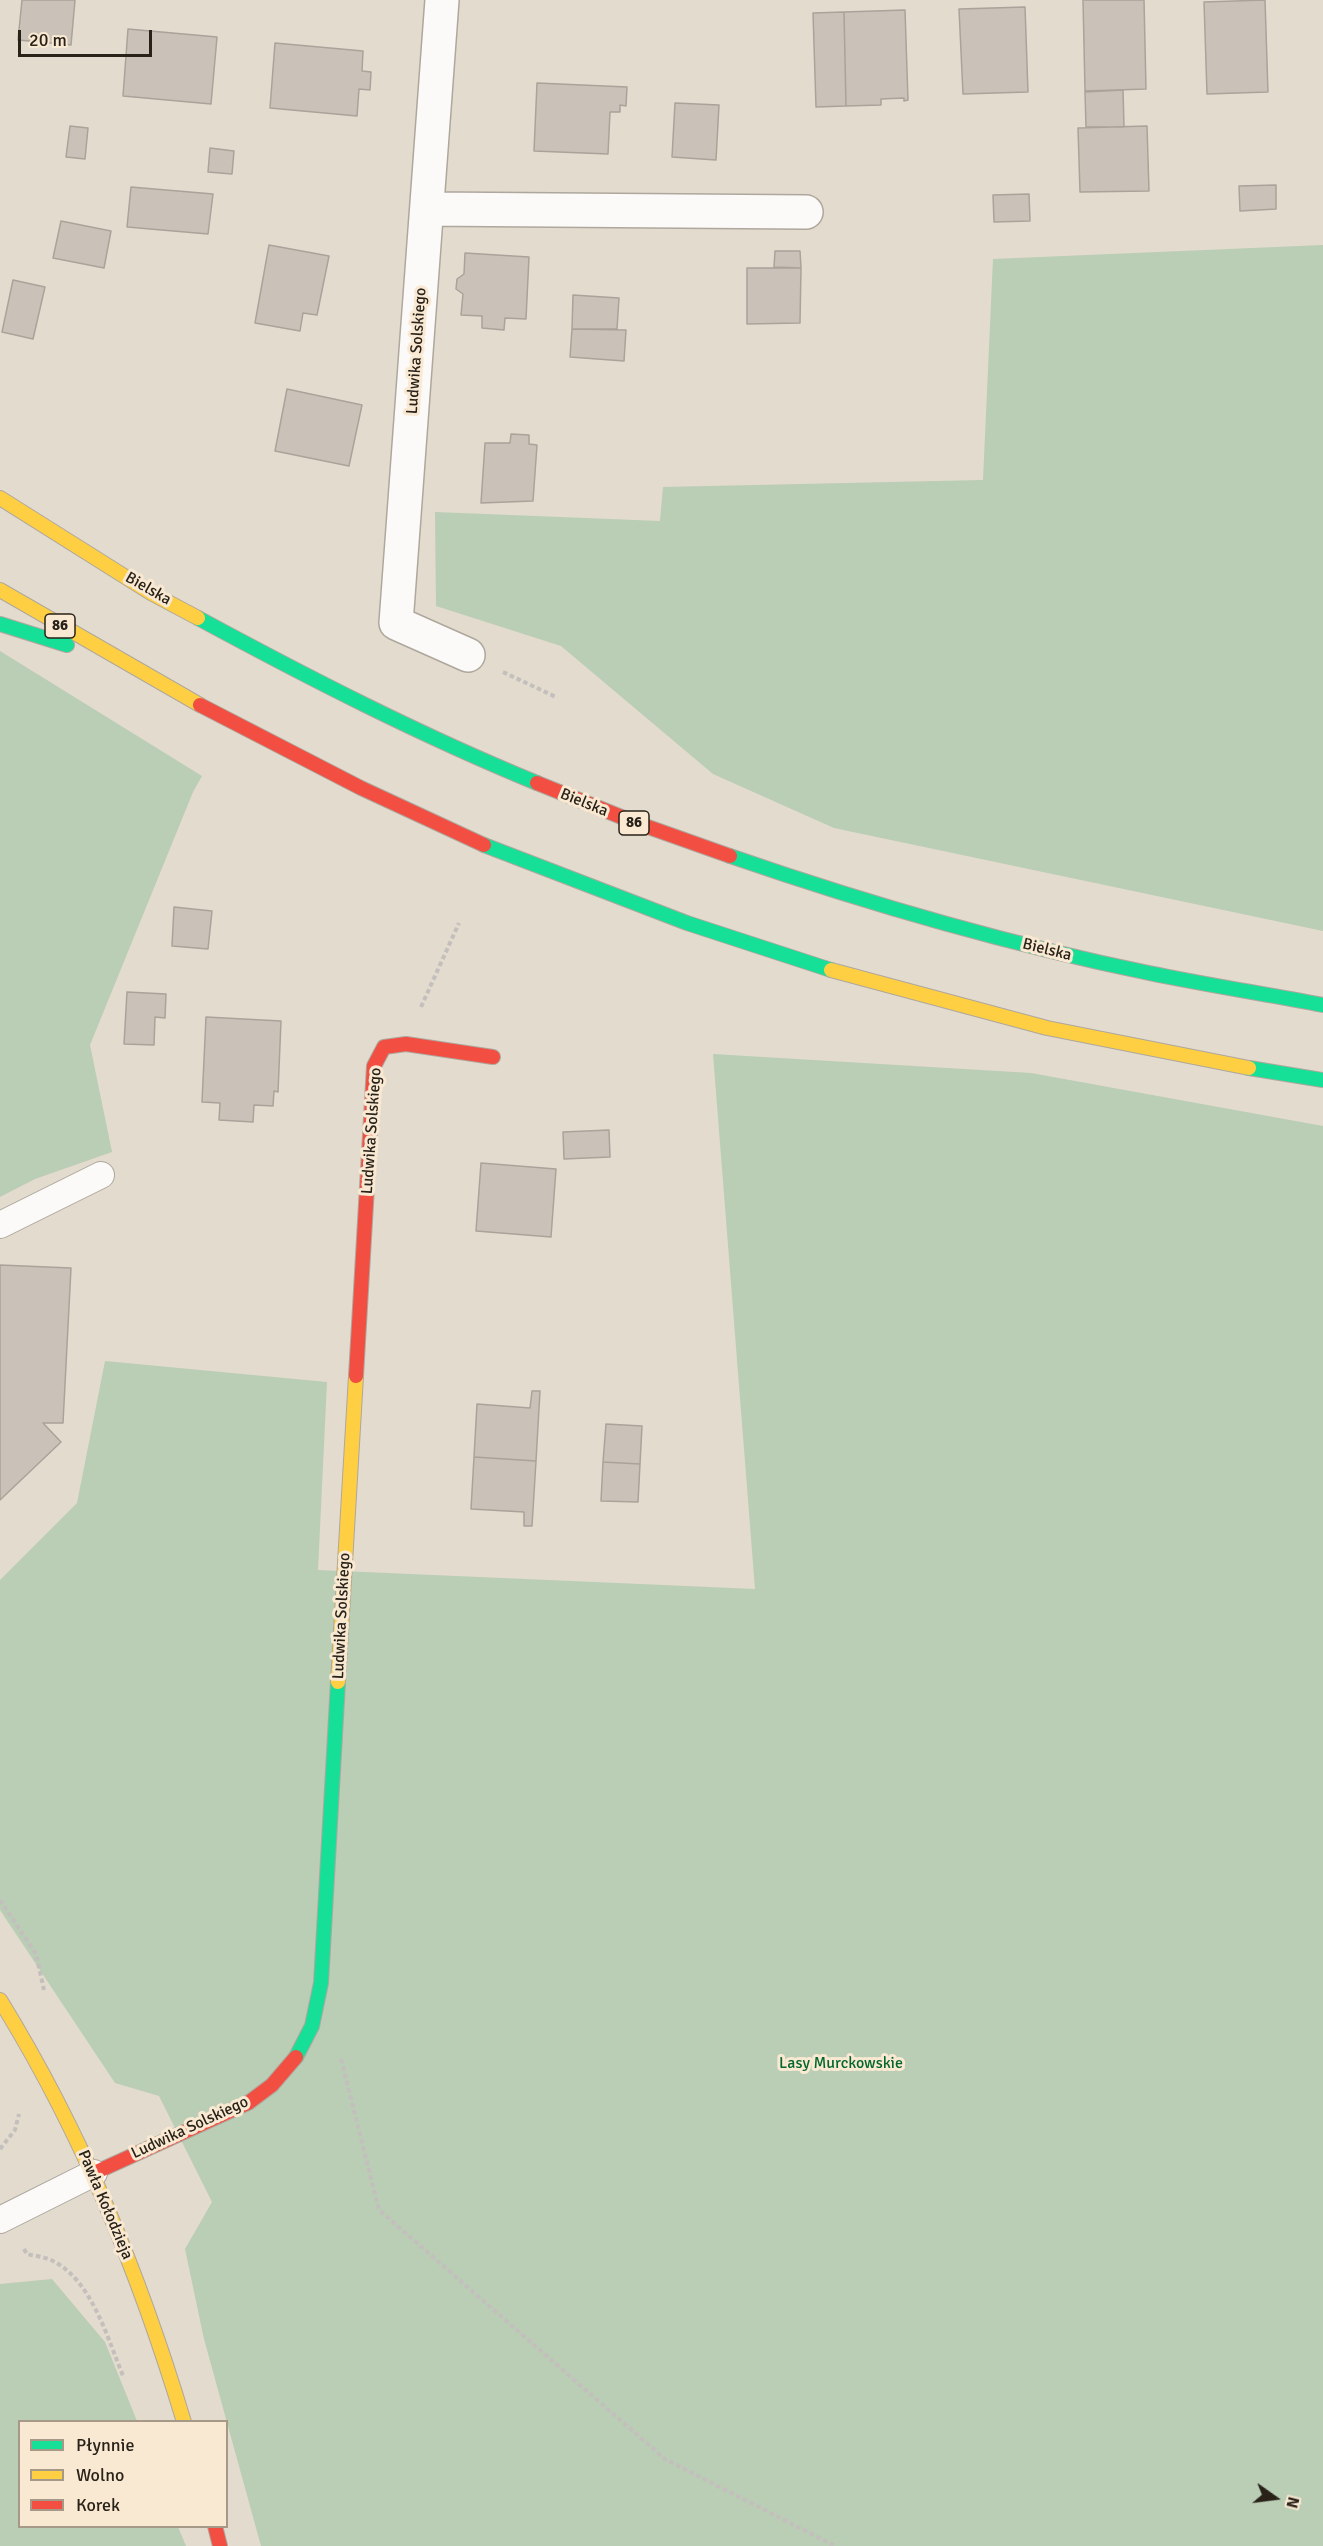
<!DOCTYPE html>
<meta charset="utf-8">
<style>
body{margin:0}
#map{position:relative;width:1323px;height:2546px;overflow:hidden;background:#e3dbce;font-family:Signika,sans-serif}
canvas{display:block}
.legend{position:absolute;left:18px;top:2420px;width:210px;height:108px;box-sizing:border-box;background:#fae9d2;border:2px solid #a69988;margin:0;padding:8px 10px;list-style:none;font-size:18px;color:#282219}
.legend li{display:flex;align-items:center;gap:12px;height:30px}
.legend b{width:30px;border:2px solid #a69988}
.north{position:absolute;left:1245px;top:2468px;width:60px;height:60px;-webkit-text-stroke:4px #fae9d2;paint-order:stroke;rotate:104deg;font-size:16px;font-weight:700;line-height:24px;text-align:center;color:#282219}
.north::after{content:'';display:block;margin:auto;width:21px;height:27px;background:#282219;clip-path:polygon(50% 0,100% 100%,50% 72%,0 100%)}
.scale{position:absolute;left:18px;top:30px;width:134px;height:27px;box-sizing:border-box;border:3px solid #282219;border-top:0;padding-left:8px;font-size:18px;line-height:21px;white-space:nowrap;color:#282219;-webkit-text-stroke:4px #fae9d2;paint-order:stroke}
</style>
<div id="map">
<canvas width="1323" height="2546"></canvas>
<ul class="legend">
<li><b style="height:8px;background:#16e098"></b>Płynnie</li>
<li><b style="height:8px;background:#ffcf43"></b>Wolno</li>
<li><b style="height:8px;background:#f24e42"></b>Korek</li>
</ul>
<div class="north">N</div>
<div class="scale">20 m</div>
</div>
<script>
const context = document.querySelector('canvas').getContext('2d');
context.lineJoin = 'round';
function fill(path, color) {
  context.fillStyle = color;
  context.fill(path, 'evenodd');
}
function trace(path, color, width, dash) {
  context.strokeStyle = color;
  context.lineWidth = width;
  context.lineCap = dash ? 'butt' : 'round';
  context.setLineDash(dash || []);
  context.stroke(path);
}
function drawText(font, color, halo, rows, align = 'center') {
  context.font = font + ' Signika,sans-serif';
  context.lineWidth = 6;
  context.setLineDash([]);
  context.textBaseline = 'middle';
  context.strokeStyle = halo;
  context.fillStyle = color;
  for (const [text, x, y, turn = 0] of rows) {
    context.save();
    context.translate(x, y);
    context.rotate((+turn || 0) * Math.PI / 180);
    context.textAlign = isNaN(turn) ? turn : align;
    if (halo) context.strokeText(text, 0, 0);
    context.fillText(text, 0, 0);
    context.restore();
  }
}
fill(new Path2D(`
 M 1323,245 L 1323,931 L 834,828 L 713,774 L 561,646 L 436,606 L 435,512 L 660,521 L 663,487 L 983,480 L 993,259 Z
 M 0,651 L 202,776 L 193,792 L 90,1045 L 112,1152 L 35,1179 L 0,1197 Z
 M 713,1054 L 1031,1073 L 1323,1126 L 1323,2546 L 261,2546 L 204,2339 L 185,2249 L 212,2202 L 159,2096 L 115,2083 L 0,1910 L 0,1580 L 77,1503 L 105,1361 L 327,1382 L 318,1570 L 755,1589 Z
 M 52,2279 L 105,2342 L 137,2421 L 20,2422 L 20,2526 L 178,2527 L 186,2546 L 0,2546 L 0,2284 Z`), '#bacdb5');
const building = new Path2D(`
 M 22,0 L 75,0 L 71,45 L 18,40 Z
 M 1083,0 L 1144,0 L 1146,89 L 1085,91 Z
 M 1265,0 L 1268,92 L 1207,94 L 1204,2 Z
 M 1025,7 L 1028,92 L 963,94 L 959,9 Z
 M 905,10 L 908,100 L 904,101 L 904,98 L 881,99 L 881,105 L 846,106 L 844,12 Z
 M 844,12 L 846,106 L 816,107 L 813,13 Z
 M 128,29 L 217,37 L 211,104 L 123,96 Z
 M 275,43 L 363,51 L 362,71 L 371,72 L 370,90 L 359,89 L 357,116 L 270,108 Z
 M 537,83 L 627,87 L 626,106 L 620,105 L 620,112 L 610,112 L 608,154 L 534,151 Z
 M 1123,90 L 1124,127 L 1086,127 L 1085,92 Z
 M 675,103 L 719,105 L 716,160 L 672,157 Z
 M 70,126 L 88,128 L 85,159 L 66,157 Z
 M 1147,126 L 1149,191 L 1080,192 L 1078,128 Z
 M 210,148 L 234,151 L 232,174 L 208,172 Z
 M 1276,185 L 1276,209 L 1240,211 L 1239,186 Z
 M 131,187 L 213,194 L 208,234 L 127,227 Z
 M 1029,194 L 1030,221 L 994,222 L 993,195 Z
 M 61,221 L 111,231 L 104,268 L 53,258 Z
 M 269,245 L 329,256 L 317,315 L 303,313 L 300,331 L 255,323 Z
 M 775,251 L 800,251 L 801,268 L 774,267 Z
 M 465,253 L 529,257 L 526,319 L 505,318 L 504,330 L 482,328 L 482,316 L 461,315 L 463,294 L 456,289 L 457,279 L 464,274 Z
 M 747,268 L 801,268 L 800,323 L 747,324 Z
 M 13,280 L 45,287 L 33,339 L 2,332 Z
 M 573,295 L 619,298 L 617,329 L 572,329 Z
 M 572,329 L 626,330 L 624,361 L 570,357 Z
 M 287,389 L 362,405 L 349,466 L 275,451 Z
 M 511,434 L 529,435 L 529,444 L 537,445 L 533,501 L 481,503 L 485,443 L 510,443 Z
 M 174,907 L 212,911 L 208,949 L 172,946 Z
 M 127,992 L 166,994 L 165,1018 L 155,1017 L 154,1045 L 124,1044 Z
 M 206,1017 L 281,1021 L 278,1092 L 274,1091 L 273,1106 L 254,1105 L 253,1122 L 219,1120 L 220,1103 L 202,1102 Z
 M 609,1130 L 610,1157 L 564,1159 L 563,1132 Z
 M 481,1163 L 556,1169 L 551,1237 L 476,1231 Z
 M 0,1265 L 71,1268 L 63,1423 L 43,1423 L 61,1442 L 0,1500 Z
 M 532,1391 L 540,1391 L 536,1461 L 474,1457 L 477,1404 L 530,1408 Z
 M 606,1424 L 642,1426 L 640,1464 L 603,1462 Z
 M 474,1457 L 536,1461 L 532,1526 L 524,1526 L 524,1512 L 471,1509 Z
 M 603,1462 L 640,1464 L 638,1502 L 601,1501 Z`);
fill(building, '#cac2b8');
trace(building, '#aaa39a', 1.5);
const lane = new Path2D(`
 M 0,1225 L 101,1175
 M 0,2220 L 94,2173`);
const street = new Path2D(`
 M 442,0 L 396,623 L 468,655
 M 427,209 L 806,212`);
const fast = new Path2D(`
 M 198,618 C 309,678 420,735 537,783
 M 0,624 L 67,645
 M 484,845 L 687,923 L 831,970
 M 730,856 C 866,903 1007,944 1149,973 C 1207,985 1265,994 1323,1005
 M 1249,1068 L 1323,1080
 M 296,2057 L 312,2026 L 321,1983 L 338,1682`);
const slow = new Path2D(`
 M 0,498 L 151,593 L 198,618
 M 0,590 L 200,705
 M 831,970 L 1047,1028 L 1249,1068
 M 338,1682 L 356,1376
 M 0,2000 C 82,2133 139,2273 184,2422`);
const jam = new Path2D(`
 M 200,705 L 361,788 L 484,845
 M 537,783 L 634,822 L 730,856
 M 356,1376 L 374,1066 L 384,1047 L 406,1044 L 493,1057
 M 94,2173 L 248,2103 L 272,2085 L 296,2057
 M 215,2526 L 220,2546`);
trace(lane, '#aea79d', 28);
trace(street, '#aea79d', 36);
trace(fast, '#aea79d', 16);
trace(slow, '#aea79d', 16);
trace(jam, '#aea79d', 16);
trace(new Path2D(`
 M 503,672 L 556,697
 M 421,1007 L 459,923
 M 0,1900 L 36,1954 L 44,1990
 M 341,2059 L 379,2210 L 665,2459 L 835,2546
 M 0,2149 L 15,2130 L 19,2114
 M 24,2249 L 27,2254 C 35,2256 46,2257 53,2261 C 93,2281 108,2341 124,2378`), '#c3bfbc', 4, [4.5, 3]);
trace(lane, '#fbfaf8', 26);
trace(street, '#fbfaf8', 33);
trace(fast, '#16e098', 14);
trace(slow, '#ffcf43', 14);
trace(jam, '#f24e42', 14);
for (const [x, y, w] of [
 [60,626,30],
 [634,823,30]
]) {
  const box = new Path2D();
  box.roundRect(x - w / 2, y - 12, w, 24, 4.5);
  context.fillStyle = '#fae9d2';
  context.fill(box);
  trace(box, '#282219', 1.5);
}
drawText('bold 15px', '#282219', null, [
 ["86",60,626],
 ["86",634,823]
]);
drawText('16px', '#282219', '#fae9d2', [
 ["Ludwika Solskiego",417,351,-86],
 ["Bielska",148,589,30],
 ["Bielska",584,803,22],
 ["Bielska",1047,950,14],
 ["Ludwika Solskiego",372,1131,-86],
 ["Ludwika Solskiego",342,1616,-87],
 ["Ludwika Solskiego",190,2128,-25],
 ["Pawła Kołodzieja",105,2205,67]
]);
drawText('16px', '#02662d', '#fae9d2', [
 ["Lasy Murckowskie",841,2064]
]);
</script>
